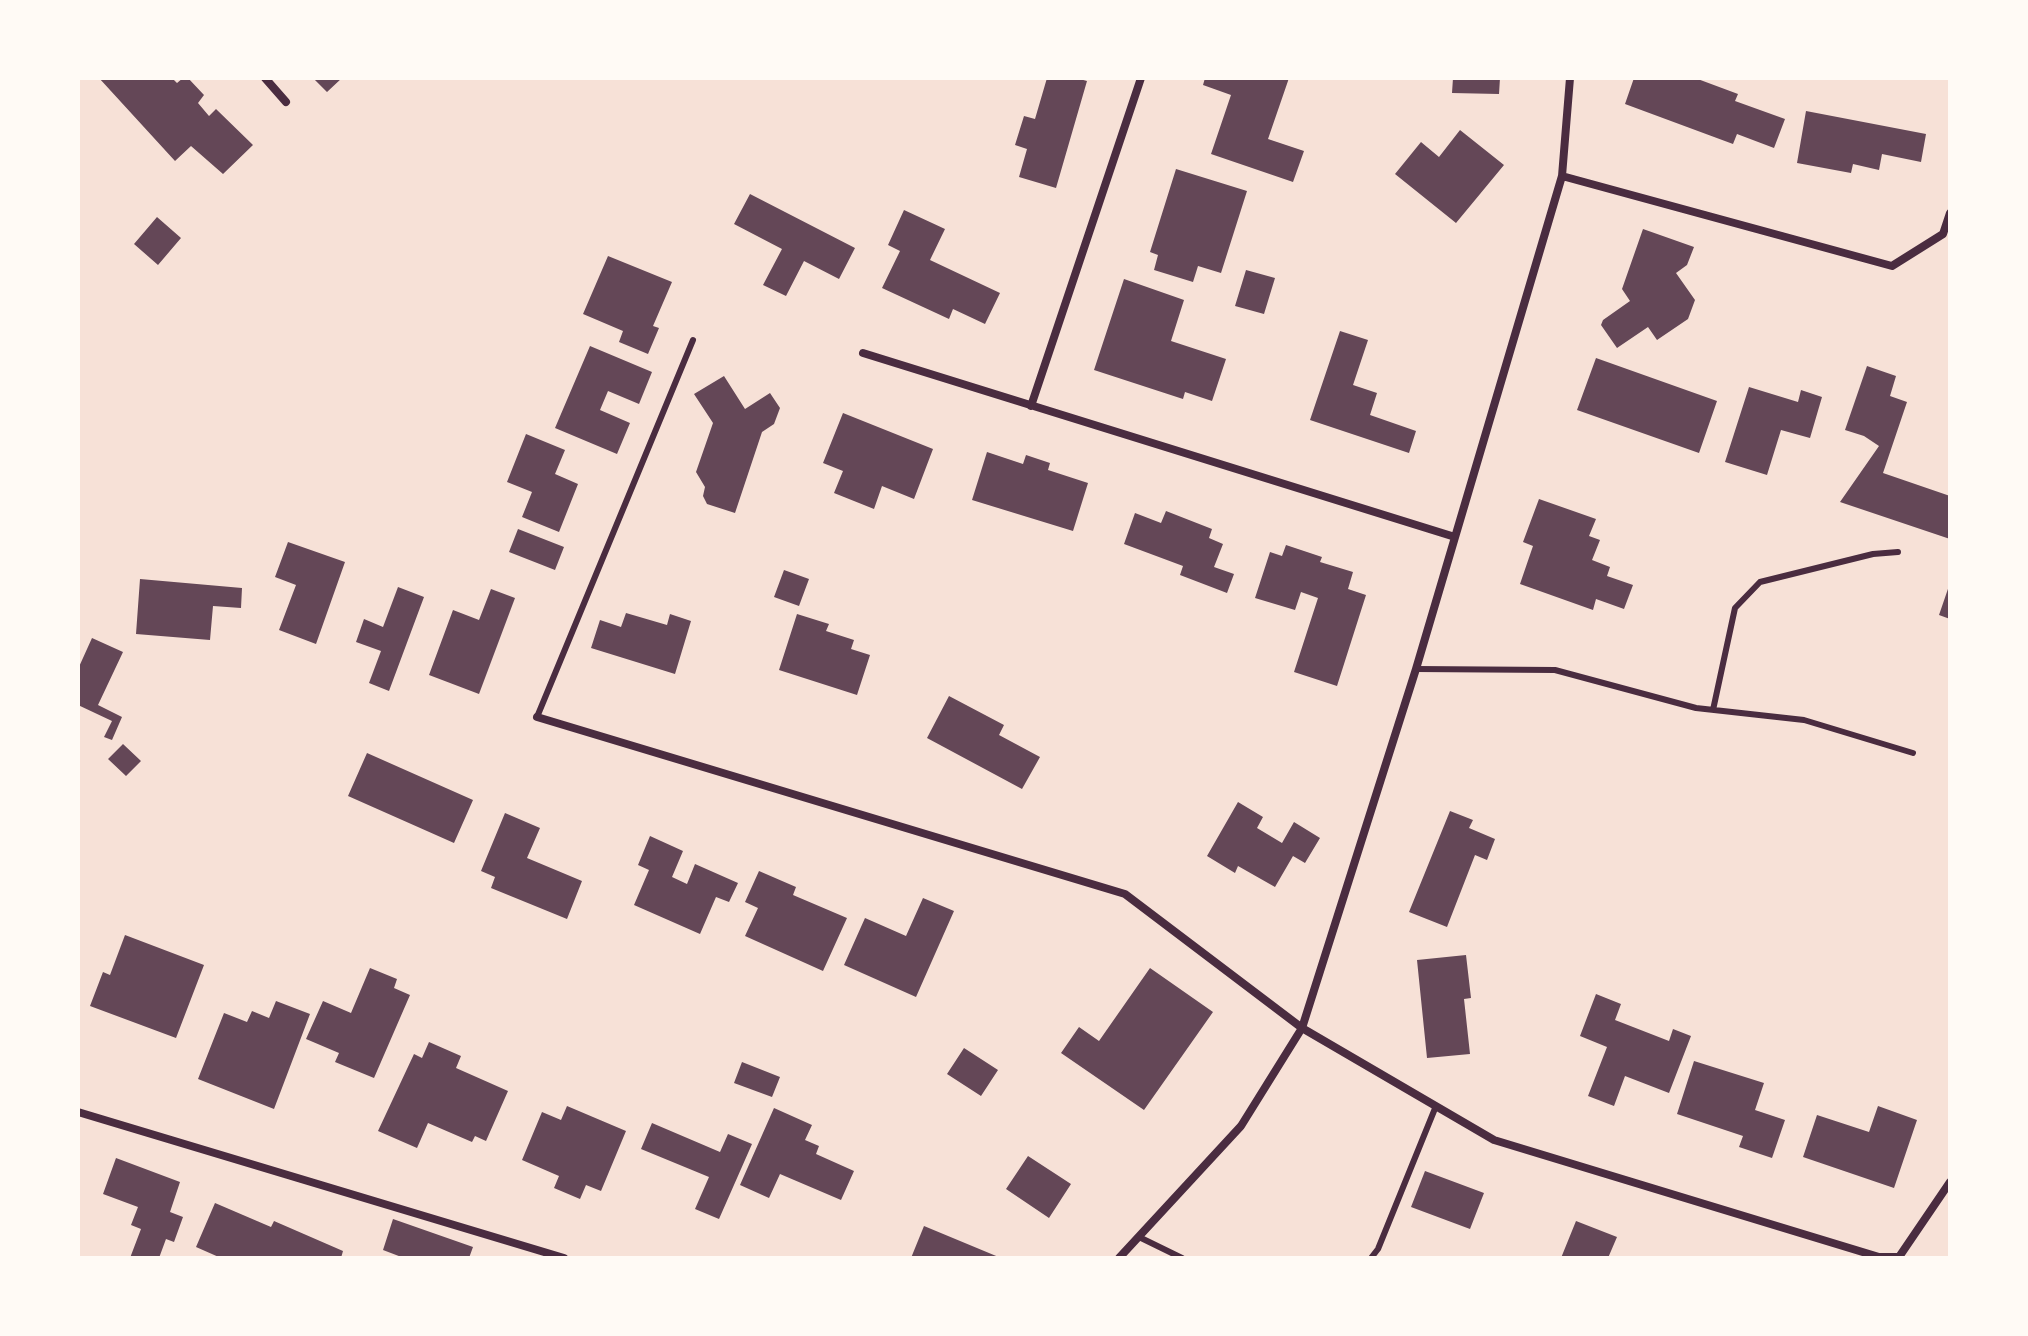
<!DOCTYPE html>
<style>
body{margin:0}
#map{position:relative;width:2028px;height:1336px;overflow:hidden;background:#f7e1d7;font-family:"Noto Sans",sans-serif}
canvas{display:block}
.frame{position:absolute;inset:0;border:80px solid #fffaf5;pointer-events:none}
</style>
<div id="map">
<canvas width="2028" height="1336"></canvas>
<div class="frame"></div>
</div>
<script>
const context = document.querySelector('canvas').getContext('2d');
context.lineJoin = 'round';
function fill(path, color) {
  context.fillStyle = color;
  context.fill(path, 'evenodd');
}
function trace(path, color, width, dash) {
  context.strokeStyle = color;
  context.lineWidth = width;
  context.lineCap = dash ? 'butt' : 'round';
  context.setLineDash(dash || []);
  context.stroke(path);
}
fill(new Path2D(`
 M 99,78 L 172,78 L 177,83 L 183,78 L 188,78 L 204,95 L 198,103 L 209,116 L 216,109 L 253,145 L 223,174 L 191,146 L 175,161 Z
 M 313,78 L 342,78 L 327,92 Z
 M 1047,78 L 1076,78 L 1087,81 L 1056,188 L 1019,177 L 1027,149 L 1015,145 L 1024,116 L 1035,119 Z
 M 1205,78 L 1289,78 L 1268,139 L 1304,151 L 1293,182 L 1211,154 L 1231,95 L 1203,85 Z
 M 1453,78 L 1500,78 L 1499,94 L 1452,93 Z
 M 1634,78 L 1695,78 L 1738,94 L 1735,101 L 1785,119 L 1774,148 L 1737,134 L 1733,144 L 1625,104 Z
 M 1806,111 L 1926,134 L 1921,162 L 1882,154 L 1879,170 L 1853,164 L 1851,173 L 1797,163 Z
 M 1460,130 L 1504,165 L 1456,223 L 1395,174 L 1421,142 L 1439,157 Z
 M 1176,169 L 1247,191 L 1221,273 L 1198,266 L 1193,282 L 1154,270 L 1158,255 L 1150,252 Z
 M 750,194 L 855,248 L 839,279 L 804,261 L 786,296 L 763,285 L 782,249 L 734,224 Z
 M 904,210 L 945,229 L 930,260 L 1000,293 L 985,324 L 953,309 L 949,319 L 882,288 L 900,251 L 888,245 Z
 M 157,217 L 181,238 L 158,265 L 134,244 Z
 M 1643,229 L 1694,247 L 1687,265 L 1676,273 L 1695,300 L 1688,319 L 1657,340 L 1648,327 L 1617,348 L 1601,325 L 1603,320 L 1630,301 L 1622,289 Z
 M 608,256 L 672,282 L 653,326 L 659,328 L 648,354 L 619,342 L 623,331 L 583,314 Z
 M 1246,270 L 1275,278 L 1264,314 L 1235,306 Z
 M 1124,279 L 1184,300 L 1171,341 L 1226,359 L 1212,401 L 1185,392 L 1183,399 L 1094,370 Z
 M 1340,331 L 1368,340 L 1353,385 L 1377,393 L 1370,415 L 1416,431 L 1409,453 L 1310,420 Z
 M 590,346 L 652,372 L 639,404 L 608,391 L 600,410 L 630,423 L 617,454 L 555,428 Z
 M 1596,358 L 1717,401 L 1699,453 L 1577,410 Z
 M 1867,366 L 1896,376 L 1890,396 L 1907,402 L 1883,473 L 1950,496 L 1950,539 L 1840,502 L 1879,446 L 1864,436 L 1845,430 Z
 M 724,376 L 745,409 L 770,393 L 780,408 L 774,424 L 762,432 L 735,513 L 707,504 L 703,496 L 705,487 L 696,472 L 713,423 L 694,394 Z
 M 1749,387 L 1798,402 L 1801,390 L 1822,397 L 1810,438 L 1781,430 L 1767,475 L 1725,462 Z
 M 843,413 L 933,449 L 914,499 L 882,486 L 874,509 L 834,493 L 843,471 L 823,463 Z
 M 526,434 L 565,450 L 555,474 L 578,484 L 559,532 L 522,517 L 532,492 L 507,482 Z
 M 987,452 L 1023,464 L 1026,455 L 1050,463 L 1048,470 L 1088,483 L 1073,531 L 972,500 Z
 M 1539,499 L 1596,519 L 1589,536 L 1600,540 L 1592,560 L 1610,567 L 1607,576 L 1633,585 L 1624,609 L 1596,599 L 1593,610 L 1520,584 L 1533,546 L 1523,542 Z
 M 1166,511 L 1212,529 L 1209,538 L 1223,544 L 1214,567 L 1234,574 L 1227,593 L 1180,575 L 1183,566 L 1124,544 L 1135,513 L 1161,523 Z
 M 518,529 L 564,547 L 555,570 L 509,552 Z
 M 288,542 L 345,562 L 316,644 L 279,630 L 296,585 L 275,577 Z
 M 1286,545 L 1322,557 L 1320,562 L 1353,572 L 1348,589 L 1366,595 L 1337,686 L 1294,672 L 1318,598 L 1301,592 L 1295,610 L 1255,598 L 1270,552 L 1282,556 Z
 M 784,570 L 809,579 L 799,606 L 774,597 Z
 M 140,579 L 242,588 L 241,608 L 213,606 L 210,640 L 136,634 Z
 M 1950,583 L 1950,619 L 1939,615 Z
 M 398,587 L 424,597 L 389,691 L 369,683 L 381,651 L 356,642 L 364,619 L 383,627 Z
 M 491,589 L 515,598 L 479,694 L 429,675 L 453,610 L 479,620 Z
 M 626,613 L 667,625 L 670,614 L 691,621 L 675,674 L 591,648 L 600,620 L 621,627 Z
 M 797,614 L 829,624 L 826,631 L 854,640 L 851,649 L 870,655 L 857,695 L 779,670 Z
 M 92,638 L 123,652 L 98,705 L 122,717 L 112,740 L 104,737 L 112,721 L 78,705 L 78,669 Z
 M 949,696 L 1004,725 L 999,735 L 1040,757 L 1022,789 L 927,738 Z
 M 123,744 L 141,761 L 126,776 L 108,759 Z
 M 367,753 L 473,800 L 454,843 L 348,796 Z
 M 1238,802 L 1263,817 L 1257,828 L 1282,843 L 1294,822 L 1320,838 L 1305,863 L 1293,856 L 1275,887 L 1238,866 L 1235,873 L 1207,856 Z
 M 1450,811 L 1473,820 L 1469,828 L 1495,839 L 1487,860 L 1475,855 L 1447,927 L 1409,912 Z
 M 505,813 L 540,828 L 527,858 L 582,881 L 567,919 L 491,888 L 495,877 L 481,871 Z
 M 650,836 L 683,851 L 672,877 L 687,884 L 695,864 L 738,883 L 729,902 L 716,897 L 700,934 L 634,905 L 649,870 L 638,865 Z
 M 759,871 L 796,887 L 793,895 L 847,918 L 823,971 L 745,936 L 758,908 L 745,902 Z
 M 923,898 L 954,911 L 916,997 L 844,965 L 865,918 L 906,936 Z
 M 125,935 L 204,965 L 176,1038 L 90,1006 L 103,972 L 110,975 Z
 M 1466,955 L 1471,998 L 1464,999 L 1470,1054 L 1427,1058 L 1417,960 Z
 M 370,968 L 397,979 L 394,988 L 410,995 L 374,1078 L 335,1062 L 339,1053 L 306,1039 L 323,1001 L 351,1013 Z
 M 1150,968 L 1213,1012 L 1144,1110 L 1061,1053 L 1079,1027 L 1099,1041 Z
 M 1596,994 L 1621,1004 L 1615,1020 L 1669,1041 L 1673,1029 L 1691,1036 L 1669,1093 L 1625,1076 L 1614,1106 L 1588,1096 L 1607,1047 L 1580,1036 Z
 M 276,1001 L 310,1014 L 274,1109 L 198,1079 L 224,1013 L 247,1022 L 252,1011 L 269,1018 Z
 M 429,1042 L 461,1056 L 456,1068 L 508,1091 L 486,1141 L 475,1136 L 472,1142 L 428,1123 L 417,1148 L 378,1131 L 414,1054 L 422,1058 Z
 M 964,1048 L 998,1070 L 981,1096 L 947,1074 Z
 M 1694,1061 L 1764,1083 L 1755,1110 L 1785,1120 L 1772,1158 L 1739,1147 L 1743,1136 L 1677,1114 Z
 M 742,1062 L 780,1077 L 772,1097 L 734,1083 Z
 M 567,1106 L 626,1131 L 601,1191 L 586,1185 L 580,1199 L 554,1188 L 559,1176 L 522,1160 L 542,1112 L 561,1120 Z
 M 1878,1106 L 1917,1120 L 1894,1188 L 1803,1157 L 1817,1115 L 1869,1132 Z
 M 774,1108 L 812,1125 L 805,1140 L 819,1146 L 816,1154 L 854,1171 L 841,1200 L 780,1174 L 769,1198 L 740,1185 Z
 M 652,1123 L 720,1152 L 728,1134 L 752,1144 L 719,1219 L 695,1209 L 709,1177 L 641,1149 Z
 M 1028,1156 L 1071,1184 L 1049,1218 L 1006,1189 Z
 M 116,1158 L 180,1182 L 170,1212 L 183,1217 L 174,1242 L 166,1239 L 159,1258 L 130,1258 L 141,1229 L 131,1225 L 138,1207 L 103,1194 Z
 M 1425,1171 L 1484,1193 L 1470,1229 L 1411,1207 Z
 M 215,1203 L 271,1227 L 274,1221 L 343,1251 L 341,1258 L 221,1258 L 196,1247 Z
 M 393,1219 L 473,1247 L 469,1258 L 404,1258 L 383,1250 Z
 M 1576,1221 L 1617,1237 L 1608,1258 L 1561,1258 Z
 M 924,1226 L 1001,1258 L 911,1258 Z`), '#644757');
trace(new Path2D(`
 M 1416,669 L 1555,670 L 1696,708 L 1804,720 L 1913,753
 M 1713,710 L 1735,608 L 1760,582 L 1873,554 L 1898,552
 M 537,717 L 693,340
 M 1139,1237 L 1182,1258
 M 1371,1258 L 1378,1249 L 1436,1106`), '#4a2c40', 6);
trace(new Path2D(`
 M 265,78 L 286,102
 M 1562,176 L 1892,266 L 1943,234 L 1950,213
 M 863,353 L 1455,537
 M 1031,406 L 1141,78
 M 537,717 L 1125,894 L 1302,1028 L 1494,1140 L 1879,1257 L 1899,1257 L 1950,1182
 M 78,1112 L 564,1258
 M 1119,1258 L 1241,1126 L 1302,1028 L 1416,669 L 1562,176 L 1570,78`), '#4a2c40', 8);
</script>
